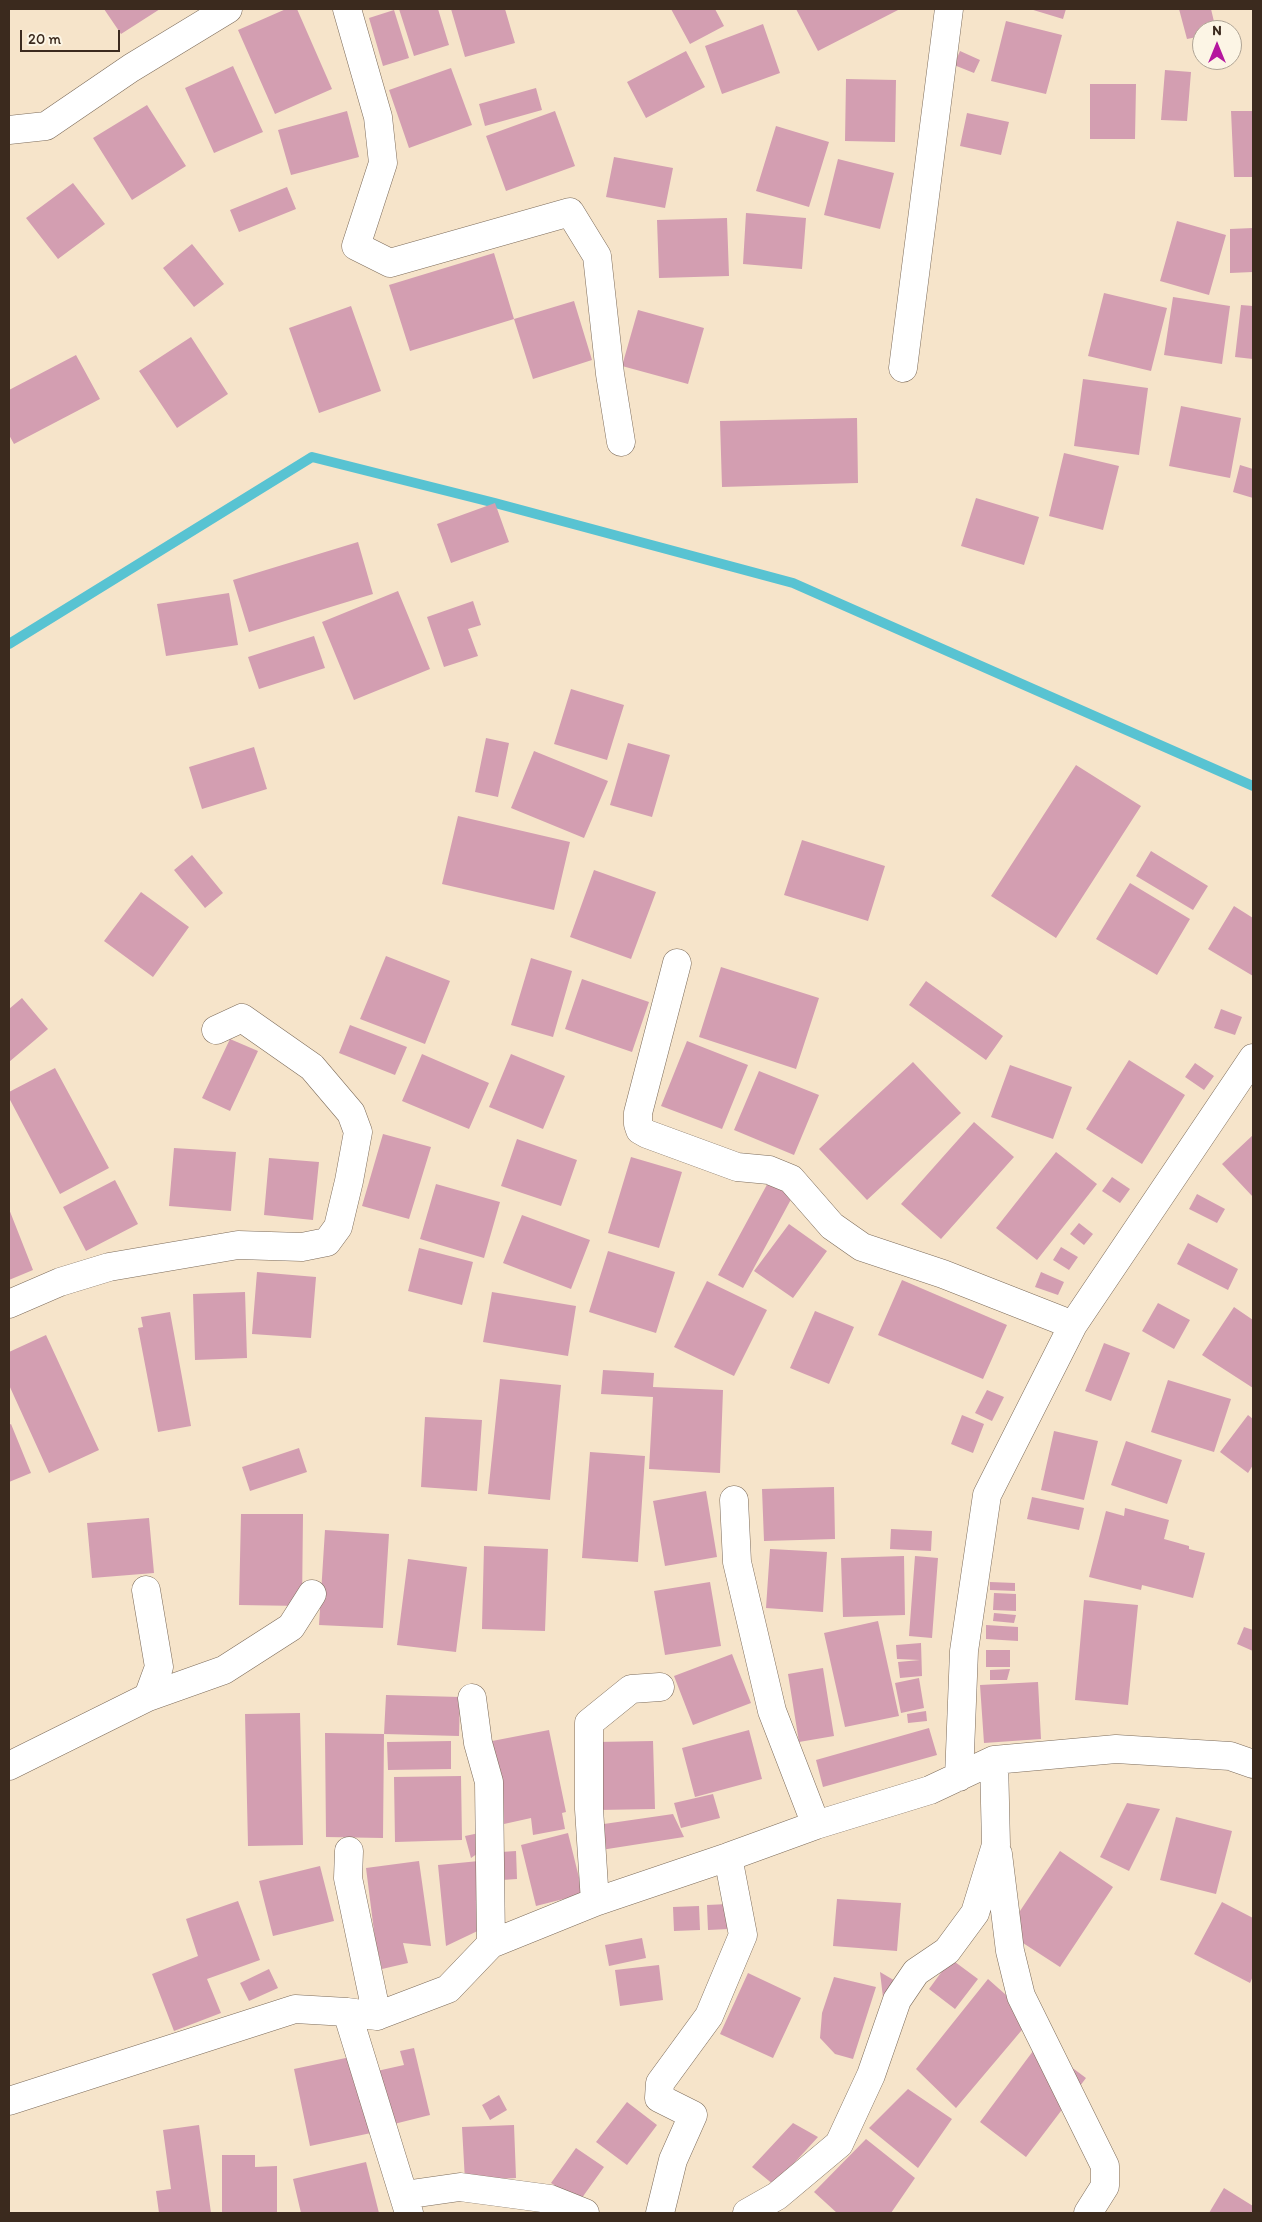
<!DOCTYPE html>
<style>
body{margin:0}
#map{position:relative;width:1262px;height:2222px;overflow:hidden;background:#f6e4ca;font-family:Itim,sans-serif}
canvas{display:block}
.frame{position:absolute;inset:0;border:10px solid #3b2a1e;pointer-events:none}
.north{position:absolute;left:1192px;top:20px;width:50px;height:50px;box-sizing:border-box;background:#fcf5e5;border:1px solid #afa495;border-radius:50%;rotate:0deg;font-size:14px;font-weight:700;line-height:20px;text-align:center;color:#3b2a1e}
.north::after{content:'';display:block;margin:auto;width:18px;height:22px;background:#b5179e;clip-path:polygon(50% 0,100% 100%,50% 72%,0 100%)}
.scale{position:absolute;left:20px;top:30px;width:100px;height:22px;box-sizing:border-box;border:2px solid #3b2a1e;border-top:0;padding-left:6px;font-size:15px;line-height:18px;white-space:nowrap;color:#3b2a1e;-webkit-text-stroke:4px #fcf5e5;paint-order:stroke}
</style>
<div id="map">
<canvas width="1262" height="2222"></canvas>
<div class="frame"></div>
<div class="north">N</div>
<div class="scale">20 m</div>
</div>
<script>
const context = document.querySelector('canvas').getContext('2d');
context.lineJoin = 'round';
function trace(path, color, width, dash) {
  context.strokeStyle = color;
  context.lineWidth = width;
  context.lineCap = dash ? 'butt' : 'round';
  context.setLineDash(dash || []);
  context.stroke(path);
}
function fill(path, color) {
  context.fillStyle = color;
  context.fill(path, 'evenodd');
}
trace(new Path2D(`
 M 9,644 L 312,457 L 495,503 L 793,583 L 1253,786`), '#58c3d2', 10);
fill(new Path2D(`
 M 104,9 L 160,9 L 121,34 Z
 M 286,9 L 297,9 L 332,89 L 275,114 L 238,30 Z
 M 399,9 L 438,9 L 449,45 L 414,56 Z
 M 451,9 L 505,9 L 515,43 L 465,57 Z
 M 671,9 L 715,9 L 724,26 L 690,44 Z
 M 796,9 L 900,9 L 818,51 Z
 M 1030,9 L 1066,9 L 1063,19 Z
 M 1179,9 L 1211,9 L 1216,30 L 1202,30 L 1202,36 L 1187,39 Z
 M 394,10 L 409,58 L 383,66 L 369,18 Z
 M 1006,21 L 1062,35 L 1046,94 L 991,81 Z
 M 763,24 L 780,73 L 722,94 L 705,46 Z
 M 686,51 L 705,87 L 646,118 L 627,82 Z
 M 960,51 L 980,60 L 974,73 L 954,65 Z
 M 233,66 L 263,132 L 214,153 L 185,88 Z
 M 451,68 L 472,125 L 409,148 L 389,90 Z
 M 1165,70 L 1191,72 L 1187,121 L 1161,120 Z
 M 846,79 L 896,80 L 895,142 L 845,141 Z
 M 1090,84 L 1136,84 L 1135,139 L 1090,139 Z
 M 536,88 L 542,110 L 485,126 L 479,104 Z
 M 147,105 L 186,166 L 132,200 L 93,138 Z
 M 347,111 L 359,157 L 291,175 L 278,130 Z
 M 555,111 L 575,166 L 506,191 L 486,136 Z
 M 1231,111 L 1253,111 L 1253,177 L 1234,177 Z
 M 967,113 L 1009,122 L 1001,155 L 960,146 Z
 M 776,126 L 829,142 L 809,207 L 756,191 Z
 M 614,157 L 673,168 L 665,208 L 606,197 Z
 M 838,159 L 894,173 L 880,229 L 824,215 Z
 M 73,183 L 105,224 L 58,259 L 26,218 Z
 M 287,187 L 296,209 L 239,232 L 230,210 Z
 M 746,213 L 806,218 L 802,269 L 743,264 Z
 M 727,218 L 729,276 L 659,278 L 657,220 Z
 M 1177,221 L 1226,235 L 1209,295 L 1160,281 Z
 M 1253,228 L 1253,272 L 1230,273 L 1230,229 Z
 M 192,244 L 224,284 L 194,307 L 163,268 Z
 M 494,253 L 514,319 L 574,301 L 592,360 L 533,379 L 514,319 L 410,351 L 389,285 Z
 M 1104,293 L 1167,308 L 1151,371 L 1088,356 Z
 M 1173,297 L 1230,306 L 1222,364 L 1164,355 Z
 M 1241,305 L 1253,306 L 1253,359 L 1235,357 Z
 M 351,306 L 381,391 L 319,413 L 289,328 Z
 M 638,310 L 704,328 L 688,384 L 622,366 Z
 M 191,337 L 228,394 L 177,428 L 139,371 Z
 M 76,355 L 100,399 L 14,444 L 9,435 L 9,390 Z
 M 1083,379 L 1148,388 L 1139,455 L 1074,446 Z
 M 1181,406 L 1241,418 L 1230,478 L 1169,466 Z
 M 857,418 L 858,483 L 722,487 L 720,421 Z
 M 1064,453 L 1119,466 L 1103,530 L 1049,516 Z
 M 1240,465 L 1253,469 L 1253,498 L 1233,492 Z
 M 976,498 L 1039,517 L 1024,565 L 961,546 Z
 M 495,503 L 509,542 L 451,563 L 437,524 Z
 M 358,542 L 373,594 L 249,632 L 233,580 Z
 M 398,591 L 430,669 L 354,700 L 322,622 Z
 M 229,593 L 238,645 L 166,656 L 157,604 Z
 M 473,601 L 481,625 L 468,629 L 478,656 L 444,667 L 427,617 Z
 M 314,636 L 325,668 L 259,689 L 248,657 Z
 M 571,689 L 624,705 L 607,760 L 554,744 Z
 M 486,738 L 509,743 L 498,797 L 475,792 Z
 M 628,743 L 670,755 L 652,817 L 610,805 Z
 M 254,747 L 267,789 L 202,809 L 189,767 Z
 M 534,751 L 608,781 L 584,838 L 511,808 Z
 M 1076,765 L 1141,806 L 1056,938 L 991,896 Z
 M 458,816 L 570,842 L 554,910 L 442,884 Z
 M 802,840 L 885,866 L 868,921 L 784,895 Z
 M 1151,851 L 1208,886 L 1193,910 L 1136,876 Z
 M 192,855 L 223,893 L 205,908 L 174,870 Z
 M 594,870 L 656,892 L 631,959 L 570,937 Z
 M 1130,883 L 1190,919 L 1157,975 L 1096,939 Z
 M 141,892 L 189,927 L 153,977 L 104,941 Z
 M 1234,906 L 1253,918 L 1253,976 L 1208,949 Z
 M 386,956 L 450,981 L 425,1044 L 360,1019 Z
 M 531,958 L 572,971 L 553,1037 L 511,1025 Z
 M 721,967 L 819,998 L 796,1069 L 699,1037 Z
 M 582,979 L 649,1002 L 632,1052 L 565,1029 Z
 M 926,981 L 1003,1036 L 986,1060 L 909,1005 Z
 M 22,998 L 48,1029 L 9,1062 L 9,1009 Z
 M 1221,1009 L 1242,1017 L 1235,1035 L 1214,1028 Z
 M 350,1025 L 407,1047 L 395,1075 L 339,1053 Z
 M 230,1039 L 258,1051 L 230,1111 L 202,1098 Z
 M 687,1041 L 748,1065 L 722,1129 L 661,1106 Z
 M 422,1054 L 489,1083 L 469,1129 L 402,1101 Z
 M 511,1054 L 565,1076 L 543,1129 L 489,1107 Z
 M 1129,1060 L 1185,1095 L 1142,1164 L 1086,1129 Z
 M 913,1062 L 961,1113 L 867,1200 L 819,1149 Z
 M 1195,1063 L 1214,1076 L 1204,1090 L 1185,1077 Z
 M 1010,1065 L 1072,1087 L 1053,1139 L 991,1117 Z
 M 55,1068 L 109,1168 L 60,1194 L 9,1098 L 9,1092 Z
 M 759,1071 L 819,1095 L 794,1155 L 734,1130 Z
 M 974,1122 L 1014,1157 L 941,1239 L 901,1204 Z
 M 383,1134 L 431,1147 L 409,1219 L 362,1206 Z
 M 1253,1135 L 1253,1197 L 1222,1164 Z
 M 517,1139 L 577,1160 L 561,1206 L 501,1186 Z
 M 174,1148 L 236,1152 L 231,1211 L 169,1206 Z
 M 1056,1152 L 1097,1184 L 1037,1260 L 996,1228 Z
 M 631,1157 L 682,1172 L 659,1248 L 608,1233 Z
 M 269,1158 L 319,1162 L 313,1220 L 264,1215 Z
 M 1112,1177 L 1130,1189 L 1120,1203 L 1102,1191 Z
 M 770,1179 L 795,1192 L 743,1288 L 718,1275 Z
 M 115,1180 L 138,1224 L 86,1251 L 63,1207 Z
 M 436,1184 L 500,1202 L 484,1258 L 420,1239 Z
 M 1197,1194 L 1225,1209 L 1217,1223 L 1189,1209 Z
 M 9,1209 L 33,1270 L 9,1280 Z
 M 522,1215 L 590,1240 L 571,1289 L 503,1263 Z
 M 1079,1223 L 1093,1234 L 1084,1245 L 1070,1234 Z
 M 789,1224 L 827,1251 L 793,1298 L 754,1271 Z
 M 1188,1243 L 1238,1269 L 1228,1290 L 1177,1264 Z
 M 1061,1247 L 1078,1257 L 1069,1270 L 1053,1260 Z
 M 419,1248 L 473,1262 L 462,1305 L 408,1291 Z
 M 608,1251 L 675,1272 L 656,1333 L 589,1312 Z
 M 257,1272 L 316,1277 L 311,1338 L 252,1334 Z
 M 1041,1272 L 1064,1282 L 1058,1295 L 1035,1287 Z
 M 902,1280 L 1007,1325 L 983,1379 L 878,1335 Z
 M 707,1281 L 767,1310 L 734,1376 L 674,1347 Z
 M 245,1292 L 247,1358 L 195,1360 L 193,1294 Z
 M 492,1292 L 576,1306 L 568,1356 L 483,1342 Z
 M 1158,1303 L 1190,1320 L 1174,1349 L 1142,1331 Z
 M 1234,1307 L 1253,1320 L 1253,1388 L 1202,1355 Z
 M 815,1311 L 854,1327 L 829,1384 L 790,1368 Z
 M 170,1312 L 191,1426 L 158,1432 L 138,1328 L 143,1327 L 141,1317 Z
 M 46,1335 L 99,1450 L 49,1473 L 9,1385 L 9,1352 Z
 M 1104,1343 L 1130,1353 L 1111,1401 L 1085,1391 Z
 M 603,1370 L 654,1373 L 653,1387 L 723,1390 L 720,1473 L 649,1469 L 653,1397 L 601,1394 Z
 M 500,1379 L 561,1385 L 550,1500 L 488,1494 Z
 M 1168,1380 L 1231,1399 L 1214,1452 L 1151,1432 Z
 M 987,1390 L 1004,1397 L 992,1421 L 975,1413 Z
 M 962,1415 L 984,1424 L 973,1453 L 951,1444 Z
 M 1248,1415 L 1253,1419 L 1253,1465 L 1248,1473 L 1220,1452 Z
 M 425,1417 L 482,1420 L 477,1491 L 421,1487 Z
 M 11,1424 L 31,1473 L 9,1482 L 9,1425 Z
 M 1054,1431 L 1098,1441 L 1084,1500 L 1041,1490 Z
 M 1126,1441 L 1182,1460 L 1167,1504 L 1111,1485 Z
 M 299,1448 L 307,1472 L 250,1491 L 242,1467 Z
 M 590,1452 L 645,1456 L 638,1562 L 582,1558 Z
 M 834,1487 L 835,1539 L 764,1541 L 762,1489 Z
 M 706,1491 L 717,1557 L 665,1566 L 653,1501 Z
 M 1032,1497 L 1084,1508 L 1079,1530 L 1027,1519 Z
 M 1125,1508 L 1169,1520 L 1164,1539 L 1189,1546 L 1189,1549 L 1205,1553 L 1193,1598 L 1142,1585 L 1141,1590 L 1089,1577 L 1106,1511 L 1124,1516 Z
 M 241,1514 L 303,1514 L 302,1606 L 239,1605 Z
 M 149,1518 L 154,1573 L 92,1578 L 87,1523 Z
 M 891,1529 L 932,1531 L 931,1551 L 890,1549 Z
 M 325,1530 L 389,1534 L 383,1628 L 319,1625 Z
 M 484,1546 L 548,1549 L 545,1631 L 482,1629 Z
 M 770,1549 L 827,1552 L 823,1612 L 766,1608 Z
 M 904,1556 L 905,1615 L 843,1617 L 841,1558 Z
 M 915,1556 L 938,1558 L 932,1638 L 909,1636 Z
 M 408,1559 L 467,1567 L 456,1652 L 397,1645 Z
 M 710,1582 L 721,1646 L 665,1655 L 654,1591 Z
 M 990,1582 L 1015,1583 L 1015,1591 L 990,1590 Z
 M 994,1593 L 1016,1594 L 1016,1611 L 993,1610 Z
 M 1084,1600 L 1138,1605 L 1128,1705 L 1075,1700 Z
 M 994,1613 L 1016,1615 L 1014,1623 L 993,1621 Z
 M 878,1621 L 899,1716 L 845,1727 L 824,1633 Z
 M 986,1625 L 1018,1627 L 1018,1641 L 986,1639 Z
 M 1244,1627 L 1253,1630 L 1253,1651 L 1237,1644 Z
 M 921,1643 L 922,1676 L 900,1678 L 898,1662 L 920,1660 L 897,1659 L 896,1645 Z
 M 986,1650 L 1010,1650 L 1010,1667 L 986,1667 Z
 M 732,1654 L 751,1703 L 693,1725 L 674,1676 Z
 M 823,1668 L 834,1736 L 799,1742 L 788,1674 Z
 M 1010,1669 L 1007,1680 L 990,1680 L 990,1670 Z
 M 919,1678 L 924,1708 L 901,1713 L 895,1683 Z
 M 1038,1682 L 1041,1739 L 984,1743 L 980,1685 Z
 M 386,1695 L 460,1697 L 459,1736 L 384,1734 Z
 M 926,1711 L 927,1721 L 908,1723 L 907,1714 Z
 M 300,1713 L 303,1845 L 248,1846 L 245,1714 Z
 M 929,1728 L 937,1755 L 823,1787 L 816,1760 Z
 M 549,1730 L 566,1812 L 562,1813 L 565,1829 L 533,1835 L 531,1818 L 504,1824 L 487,1742 Z
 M 749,1730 L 762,1779 L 695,1797 L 682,1748 Z
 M 325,1733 L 384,1734 L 383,1838 L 326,1837 Z
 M 451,1741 L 451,1769 L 388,1770 L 387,1742 Z
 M 653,1741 L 655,1809 L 598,1810 L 596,1742 Z
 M 461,1776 L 462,1840 L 395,1842 L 394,1777 Z
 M 713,1794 L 720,1818 L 681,1828 L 674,1803 Z
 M 1127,1803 L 1160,1809 L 1129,1871 L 1100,1857 Z
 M 673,1814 L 684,1837 L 601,1850 L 597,1825 Z
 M 1176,1817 L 1232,1831 L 1216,1894 L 1160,1880 Z
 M 484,1832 L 484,1849 L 471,1858 L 465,1836 Z
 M 568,1833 L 583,1894 L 536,1906 L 521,1845 Z
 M 516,1851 L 517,1879 L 502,1880 L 501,1852 Z
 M 1060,1851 L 1113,1887 L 1060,1967 L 1006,1932 Z
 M 419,1861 L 431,1946 L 403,1943 L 408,1963 L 382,1969 L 375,1939 L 366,1868 Z
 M 479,1861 L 486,1927 L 446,1946 L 438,1865 Z
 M 320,1866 L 334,1921 L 273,1936 L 259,1881 Z
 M 837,1899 L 901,1903 L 897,1951 L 833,1946 Z
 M 238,1901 L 260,1960 L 207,1979 L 221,2013 L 174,2031 L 152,1974 L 198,1956 L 186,1919 Z
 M 1222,1902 L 1253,1918 L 1253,1976 L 1250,1983 L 1194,1954 Z
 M 728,1904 L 729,1929 L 708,1930 L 707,1905 Z
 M 699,1906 L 700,1930 L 674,1931 L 673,1907 Z
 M 642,1938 L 646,1958 L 609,1966 L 605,1945 Z
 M 951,1959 L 978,1979 L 955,2009 L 929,1989 Z
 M 659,1965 L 663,2000 L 620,2006 L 615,1970 Z
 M 269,1969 L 278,1988 L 249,2001 L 240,1983 Z
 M 880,1972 L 897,1982 L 884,2006 Z
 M 748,1973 L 801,1998 L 773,2058 L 720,2034 Z
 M 834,1977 L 876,1987 L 853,2059 L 835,2054 L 820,2038 L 822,2013 Z
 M 988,1979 L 1032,2018 L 956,2108 L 916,2069 Z
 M 1039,2043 L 1086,2078 L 1026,2157 L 980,2122 Z
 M 414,2048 L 430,2115 L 390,2125 L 377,2071 L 404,2065 L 400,2051 Z
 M 355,2056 L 371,2133 L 310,2146 L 294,2069 Z
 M 908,2089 L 952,2119 L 918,2168 L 869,2128 Z
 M 499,2095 L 507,2110 L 490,2120 L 482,2105 Z
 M 627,2102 L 657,2125 L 627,2165 L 596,2142 Z
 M 793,2123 L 818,2137 L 774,2185 L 752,2167 Z
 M 199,2125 L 211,2213 L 159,2213 L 156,2191 L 171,2189 L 163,2130 Z
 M 514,2125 L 516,2178 L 465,2181 L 462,2127 Z
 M 866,2139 L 915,2178 L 891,2213 L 837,2213 L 814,2192 Z
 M 576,2148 L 604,2167 L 579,2202 L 551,2183 Z
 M 222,2155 L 255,2155 L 255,2167 L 277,2166 L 277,2213 L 222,2213 Z
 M 366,2162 L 379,2213 L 301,2213 L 293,2179 Z
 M 1224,2188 L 1253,2206 L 1253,2213 L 1209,2213 Z`), '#d39eb1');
const minor = new Path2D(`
 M 347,9 L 378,117 L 383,163 L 356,246 L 390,263 L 570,212 L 597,256 L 610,374 L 621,442
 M 9,130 L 46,126 L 131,68 L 228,9
 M 903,368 L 949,9
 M 677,963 L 638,1113 L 638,1124 L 640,1130 L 647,1134 L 737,1167 L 769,1170 L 791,1179 L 832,1226 L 862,1247 L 943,1274 L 1073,1325
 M 9,1304 L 60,1282 L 109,1267 L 238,1245 L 302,1247 L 327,1242 L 338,1227 L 349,1181 L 358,1132 L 351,1113 L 312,1067 L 242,1018 L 216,1030
 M 734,1500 L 737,1562 L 772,1711 L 816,1825
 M 148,1697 L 224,1670 L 291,1627 L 312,1594
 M 472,1698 L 478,1743 L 489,1782 L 491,1944
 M 9,1766 L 148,1697 L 159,1667 L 146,1590
 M 959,1777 L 964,1651 L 987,1495 L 1073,1325 L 1253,1058
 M 349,1851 L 348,1878 L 377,2016
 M 998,1854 L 1010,1951 L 1021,1996 L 1105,2166 L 1105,2186 L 1088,2213
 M 595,1902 L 589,1809 L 589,1723 L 631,1689 L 660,1687
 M 347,2012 L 409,2213
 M 9,2101 L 295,2009 L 347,2012 L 377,2016 L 448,1989 L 491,1944 L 595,1902 L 728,1857 L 816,1825 L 930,1790 L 994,1760 L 1116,1749 L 1230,1756 L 1253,1764
 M 404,2195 L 460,2187 L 550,2199 L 585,2213
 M 660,2213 L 673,2160 L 693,2115 L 659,2098 L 660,2083 L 709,2016 L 743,1935 L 728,1857
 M 747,2213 L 777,2196 L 839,2144 L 871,2075 L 897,2000 L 916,1972 L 947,1951 L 975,1913 L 996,1845 L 994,1760`);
trace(minor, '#7c6b5a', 29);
trace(minor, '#fff', 28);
</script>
